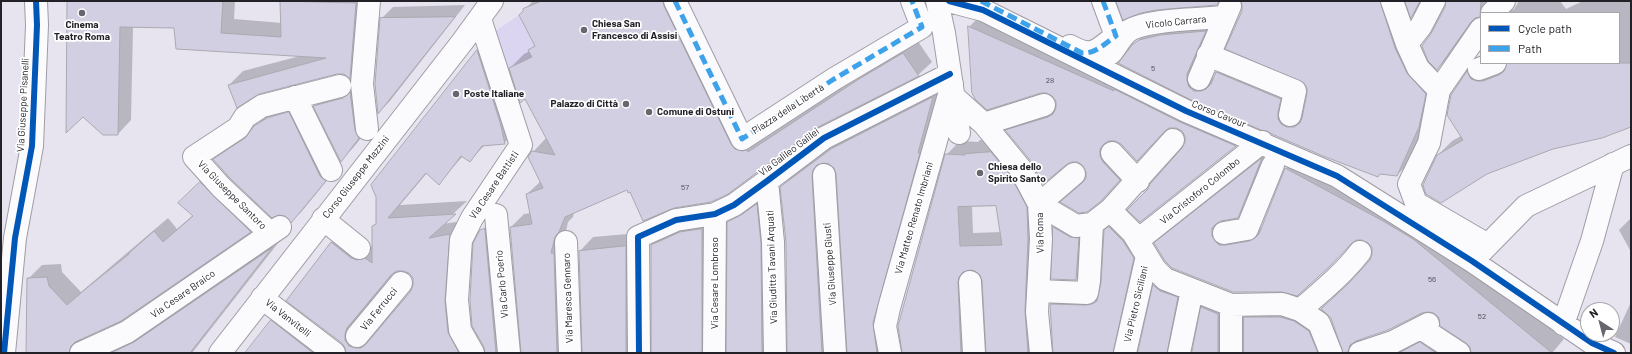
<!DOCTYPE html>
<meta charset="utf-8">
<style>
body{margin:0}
#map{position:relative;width:1632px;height:354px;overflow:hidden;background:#e7e4f0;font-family:Barlow,sans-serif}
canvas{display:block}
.frame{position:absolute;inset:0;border:2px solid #222128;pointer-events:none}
.legend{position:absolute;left:1480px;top:12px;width:140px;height:52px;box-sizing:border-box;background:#fff;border:1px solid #a7a6a9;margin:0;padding:5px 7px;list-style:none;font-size:12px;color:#222128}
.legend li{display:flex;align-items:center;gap:8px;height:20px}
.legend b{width:20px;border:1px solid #a7a6a9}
.north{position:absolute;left:1580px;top:302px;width:40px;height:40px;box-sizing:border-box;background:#fff;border:1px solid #a7a6a9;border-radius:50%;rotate:324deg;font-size:11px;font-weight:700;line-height:16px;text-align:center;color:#222128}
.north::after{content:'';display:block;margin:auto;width:14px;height:18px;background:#67656e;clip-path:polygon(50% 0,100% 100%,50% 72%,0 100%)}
</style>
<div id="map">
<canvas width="1632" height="354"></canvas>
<div class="frame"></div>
<ul class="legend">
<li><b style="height:5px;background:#0057b8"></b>Cycle path</li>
<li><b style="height:5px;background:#3ea2eb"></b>Path</li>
</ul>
<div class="north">N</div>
</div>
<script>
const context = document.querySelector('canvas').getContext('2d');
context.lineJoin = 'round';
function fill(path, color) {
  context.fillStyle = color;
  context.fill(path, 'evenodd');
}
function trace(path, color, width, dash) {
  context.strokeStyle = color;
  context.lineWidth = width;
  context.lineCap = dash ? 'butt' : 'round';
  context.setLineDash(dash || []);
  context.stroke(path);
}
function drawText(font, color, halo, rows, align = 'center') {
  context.font = font + ' Barlow,sans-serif';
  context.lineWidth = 3.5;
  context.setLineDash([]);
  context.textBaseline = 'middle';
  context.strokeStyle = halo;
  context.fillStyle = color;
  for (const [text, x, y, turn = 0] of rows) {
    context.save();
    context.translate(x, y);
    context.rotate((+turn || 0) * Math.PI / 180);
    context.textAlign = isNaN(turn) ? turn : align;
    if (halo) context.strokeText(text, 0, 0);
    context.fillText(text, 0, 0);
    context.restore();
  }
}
fill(new Path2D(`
 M 519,15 L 535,46 L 528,50 L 532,57 L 508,68 L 494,32 Z`), '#dbd5f2');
fill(new Path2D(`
 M 69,1 L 235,1 L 234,19 L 282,23 L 281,1 L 369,1 L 363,64 L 350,78 L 344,73 L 229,85 L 243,71 L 300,56 L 174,27 L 133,27 L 131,120 L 118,134 L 68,2 Z
 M 533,1 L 681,1 L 744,131 L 760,137 L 762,140 L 874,65 L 917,40 L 932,62 L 918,75 L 818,126 L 727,193 L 631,191 L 627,189 L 574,212 L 573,217 L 568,222 L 564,240 L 578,351 L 583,352 L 580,251 L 593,237 L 639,233 L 646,350 L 652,352 L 652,245 L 665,232 L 716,216 L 722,351 L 728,352 L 728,222 L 742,209 L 770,192 L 783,351 L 788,352 L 786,242 L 781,187 L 795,173 L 845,135 L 946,84 L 886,309 L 899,351 L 904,352 L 946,155 L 960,141 L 978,142 L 980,140 L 1005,139 L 1023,161 L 1050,351 L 1054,352 L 1051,304 L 1065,291 L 1100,292 L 1102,282 L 1105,231 L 1119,217 L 1147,244 L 1130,349 L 1139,352 L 1154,285 L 1168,272 L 1191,284 L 1190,352 L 1193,352 L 1202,307 L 1216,294 L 1239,351 L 1244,352 L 1244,318 L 1258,304 L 1294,303 L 1337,349 L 1344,352 L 1331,318 L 1322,309 L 1355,278 L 1371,260 L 1373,255 L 1373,248 L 1368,241 L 1362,239 L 1355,240 L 1344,251 L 1155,243 L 1169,230 L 1274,146 L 1251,203 L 1238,217 L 1225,219 L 1228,228 L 1240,232 L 1262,228 L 1286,168 L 1299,155 L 1426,226 L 1564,339 L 1552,353 L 247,353 L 271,321 L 285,308 L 340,350 L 347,352 L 343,343 L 287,300 L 332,242 L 345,229 L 365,245 L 373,247 L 373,227 L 377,223 L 377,196 L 372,185 L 478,51 L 491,38 L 518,130 L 504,143 L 485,145 L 469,161 L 463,156 L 439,183 L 427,173 L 400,205 L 467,201 L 442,224 L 463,221 L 461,317 L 480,350 L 486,352 L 481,231 L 495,217 L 518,351 L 522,352 L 511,227 L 524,214 L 531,213 L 527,194 L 541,181 L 533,152 L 547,137 L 510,68 L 524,54 L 530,51 L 535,45 L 524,10 ZM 825,162 L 830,163 L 835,167 L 837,174 L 848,352 L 844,351 L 836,340 ZM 997,205 L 1001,232 L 973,233 L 972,206 ZM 971,269 L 976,270 L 982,275 L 983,281 L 987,352 L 982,351 L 975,340 ZM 396,270 L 403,270 L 410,273 L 414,279 L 414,285 L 412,291 L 376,335 L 369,335 L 358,320 L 361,313 ZM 1428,311 L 1435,312 L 1471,347 L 1472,352 L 1466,350 L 1434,329 L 1361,343 L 1361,338 Z
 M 1242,1 L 1396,1 L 1420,60 L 1432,113 L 1410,162 L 1397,175 L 1267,130 L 1192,99 L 1134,44 L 1148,31 L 1218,18 L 1208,78 L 1214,78 L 1217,72 L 1230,59 L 1293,85 L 1295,112 L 1304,114 L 1308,87 L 1242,11 Z
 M 1406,1 L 1425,1 L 1412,16 Z
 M 1447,1 L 1493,1 L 1483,13 L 1478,16 L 1450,56 L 1437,69 L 1433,32 L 1446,7 Z
 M 1519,1 L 1560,1 L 1566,9 L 1583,1 L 1631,1 L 1631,126 L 1438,155 L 1452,141 L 1461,136 L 1452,95 L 1468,72 L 1481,59 L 1498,67 L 1508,63 L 1619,63 L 1619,13 L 1506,13 L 1514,9 Z
 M 465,5 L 390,101 L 379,112 L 381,19 L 393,7 Z
 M 983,13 L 1249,132 L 1236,146 L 1140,221 L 1148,190 L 1183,149 L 1186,142 L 1186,135 L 1182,130 L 1176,127 L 1168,127 L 1121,143 L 1113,140 L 1116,148 L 1133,166 L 1101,200 L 1062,202 L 1087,179 L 1087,172 L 1084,165 L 1078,161 L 1030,160 L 1007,130 L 1020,117 L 1057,105 L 1057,101 L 1053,95 L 1047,92 L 973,93 L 969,27 Z
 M 356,86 L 371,126 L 353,148 L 341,160 L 314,106 L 326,94 Z
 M 301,101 L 337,168 L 303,210 L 291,222 L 286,215 L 214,159 L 226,148 L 252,131 L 267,114 Z
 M 214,169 L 263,218 L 250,231 L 82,338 L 83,345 L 282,238 L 192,353 L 27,353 L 28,279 L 42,265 L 61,264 L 62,272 L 81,292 L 168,218 L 177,229 L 193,215 L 193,189 Z
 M 1063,218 L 1087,230 L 1085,270 L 1076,279 L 1052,278 L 1054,227 Z
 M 1631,218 L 1631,252 L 1619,230 Z
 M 1631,302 L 1631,344 L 1615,337 Z`), '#0003');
const building = new Path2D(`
 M 70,1 L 223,1 L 221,33 L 281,37 L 280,1 L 356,3 L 350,79 L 344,74 L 337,74 L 290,86 L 259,94 L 237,108 L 228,85 L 326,58 L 176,49 L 174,28 L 120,27 L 118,135 L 103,135 L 83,117 L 66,133 L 67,2 Z
 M 542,1 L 663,1 L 664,6 L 731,144 L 735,149 L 742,151 L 747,150 L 748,152 L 859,79 L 903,53 L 919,76 L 818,127 L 728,194 L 711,202 L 674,208 L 643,221 L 630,192 L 628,193 L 627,190 L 565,217 L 559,232 L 555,237 L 551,253 L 554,253 L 557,353 L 521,353 L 510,227 L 532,224 L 526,194 L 543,188 L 528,157 L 532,151 L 555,155 L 525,99 L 520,103 L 509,68 L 532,57 L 528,50 L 535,46 L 519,15 L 523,11 L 523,9 Z
 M 1116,1 L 1219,1 L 1217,5 L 1156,10 L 1141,13 L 1123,20 Z
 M 1241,1 L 1380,1 L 1395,48 L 1407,73 L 1426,94 L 1419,127 L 1397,176 L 1380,174 L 1378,177 L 1323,156 L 1272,134 L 1267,131 L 1261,130 L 1191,100 L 1118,63 L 1133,44 L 1139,40 L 1160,35 L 1206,31 L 1187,74 L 1187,81 L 1189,87 L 1194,91 L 1201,91 L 1206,89 L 1211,84 L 1216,72 L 1281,99 L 1278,112 L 1278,119 L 1281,124 L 1287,127 L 1294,127 L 1300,123 L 1302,118 L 1307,93 L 1307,88 L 1304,83 L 1225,49 L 1242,11 L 1242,5 Z
 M 1405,1 L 1420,1 L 1411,18 Z
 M 1446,1 L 1481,1 L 1480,17 L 1475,18 L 1471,22 L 1437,70 L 1428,61 L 1422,46 L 1432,32 L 1445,7 Z
 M 455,17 L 378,114 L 375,84 L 380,18 Z
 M 968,26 L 1114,91 L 1114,89 L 1180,122 L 1236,146 L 1140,222 L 1127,210 L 1147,190 L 1150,184 L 1182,148 L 1185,142 L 1185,136 L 1182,131 L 1176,128 L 1169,128 L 1164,132 L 1137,161 L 1121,144 L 1115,141 L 1109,141 L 1104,144 L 1100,149 L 1100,156 L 1103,162 L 1120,180 L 1101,201 L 1087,212 L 1079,213 L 1060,202 L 1082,183 L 1086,178 L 1086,172 L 1083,166 L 1078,162 L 1071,162 L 1066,165 L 1043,184 L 1030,160 L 1005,130 L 1048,117 L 1053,114 L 1056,108 L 1056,101 L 1052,96 L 1046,93 L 1041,93 L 987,110 L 975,99 L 972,93 Z
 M 477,50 L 500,122 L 505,144 L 482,146 L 470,162 L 461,156 L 439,185 L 426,173 L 388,218 L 456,214 L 429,238 L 450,234 L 445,301 L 448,332 L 459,353 L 346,353 L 345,348 L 342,343 L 286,301 L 331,242 L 351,258 L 357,260 L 365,258 L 372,263 L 372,226 L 376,224 L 376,197 L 371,185 ZM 397,271 L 403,271 L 409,273 L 413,278 L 413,285 L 411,291 L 366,344 L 361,348 L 355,348 L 349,346 L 345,340 L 345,334 L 347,328 L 391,275 Z
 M 1507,63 L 1631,63 L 1631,127 L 1602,138 L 1553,149 L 1487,174 L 1441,203 L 1426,194 L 1423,185 L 1437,155 L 1463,140 L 1447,115 L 1451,95 L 1467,71 L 1471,79 L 1477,81 L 1483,81 L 1499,75 L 1504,71 Z
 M 350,92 L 355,130 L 359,138 L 341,162 L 313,106 L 343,98 Z
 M 933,97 L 918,153 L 920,153 L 873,323 L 877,353 L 847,353 L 836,174 L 834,168 L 829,164 L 824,163 L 817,165 L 813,170 L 812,176 L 822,353 L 787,353 L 786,242 L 780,187 L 831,149 Z
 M 289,112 L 320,176 L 326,181 L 291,223 L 285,216 L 279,215 L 272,218 L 230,178 L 213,159 L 245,138 L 254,126 L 267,118 Z
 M 991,152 L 1010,175 L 1027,207 L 1028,239 L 1025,311 L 1028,353 L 986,353 L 982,281 L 980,275 L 975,271 L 970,270 L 963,272 L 959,277 L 958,282 L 961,353 L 902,353 L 898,326 L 945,154 L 965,155 L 965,154 ZM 996,206 L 1002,245 L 960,246 L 958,207 Z
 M 1262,158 L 1238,218 L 1221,221 L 1216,224 L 1212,228 L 1212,236 L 1215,241 L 1219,245 L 1226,245 L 1249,241 L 1255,238 L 1259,234 L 1285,168 L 1383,221 L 1413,239 L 1552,353 L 1471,353 L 1470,347 L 1466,343 L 1440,326 L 1439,318 L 1434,313 L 1428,312 L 1422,313 L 1388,330 L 1356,341 L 1350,345 L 1348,352 L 1343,353 L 1331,318 L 1321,309 L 1348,284 L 1370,260 L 1372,254 L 1372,247 L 1368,243 L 1362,240 L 1356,240 L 1351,244 L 1330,266 L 1297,296 L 1282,292 L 1233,292 L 1172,268 L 1165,261 L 1154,243 Z
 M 200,182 L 251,232 L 121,321 L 75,342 L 71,346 L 69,353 L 26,353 L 27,278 L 47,277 L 49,286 L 67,305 L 88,287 L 129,254 L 129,253 L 154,231 L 163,242 L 193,216 L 178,203 Z
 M 757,204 L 761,243 L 762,353 L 726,353 L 727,222 L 741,215 Z
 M 1053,227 L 1070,237 L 1079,238 L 1076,280 L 1051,279 Z
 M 1109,227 L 1123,241 L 1134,258 L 1113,353 L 1053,353 L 1050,304 L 1086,305 L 1092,304 L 1097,301 L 1101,282 L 1104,230 Z
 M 484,229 L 485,230 L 496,353 L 485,353 L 484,347 L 472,326 L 470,300 L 473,243 L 480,230 Z
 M 702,229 L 702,353 L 651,353 L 651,245 L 680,232 Z
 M 626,246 L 626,353 L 582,353 L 579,251 Z
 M 272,248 L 190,353 L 111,353 L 134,342 Z
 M 1153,285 L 1160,291 L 1178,297 L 1167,353 L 1138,353 Z
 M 1201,307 L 1218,314 L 1218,353 L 1192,353 Z
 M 1244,317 L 1280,317 L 1294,321 L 1309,331 L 1318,353 L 1244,353 Z
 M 271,320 L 313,353 L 245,353 Z
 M 1420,342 L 1436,353 L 1399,353 Z`);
fill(building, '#d3cfe2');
trace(building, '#aaa8b0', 1);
const minor = new Path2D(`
 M 675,1 L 742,139 L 834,79 L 922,27 L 912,1
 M 937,1 L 944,33 L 959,133
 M 949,1 L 983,10 L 1186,111 L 1337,176 L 1472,261 L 1592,343 L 1614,353
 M 1392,1 L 1407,44 L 1418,68 L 1439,90 L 1429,143 L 1409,184 L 1416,203 L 1488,245
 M 1492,13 L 1504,1
 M 1407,44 L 1421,26 L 1434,1
 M 1070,46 C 1094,59 1096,50 1116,36 L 1103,1
 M 1111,53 C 1116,47 1120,39 1126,33 C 1140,19 1204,19 1225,17
 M 1208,55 L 1295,91 L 1290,115
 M 1479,69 L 1495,63
 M 1199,79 L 1230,6
 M 1439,90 L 1481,29
 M 295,97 L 331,170
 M 954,97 L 984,124 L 1020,168 L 1039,204 L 1041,239 L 1037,312 L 1041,353
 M 984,124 L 1044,105
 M 367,129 L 362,84 L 369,1
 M 1112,153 L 1138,181
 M 1074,174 L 1039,204 L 1076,226 L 1092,224 L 1110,210 L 1133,233 L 1155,269 L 1165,279 L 1231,305 L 1231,353
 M 824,175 L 835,353
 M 767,181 L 773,242 L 775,353
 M 1110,210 L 1173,140
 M 496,215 L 509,353
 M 323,219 L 359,248
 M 270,233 L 221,187 L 194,157 L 238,128 L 245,117 L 262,106 L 340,86
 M 1224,233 L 1247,229 L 1273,165
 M 1138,240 L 1262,142
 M 566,242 L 570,353
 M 1478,255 L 1526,206 L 1631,156
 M 970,282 L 974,353
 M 1038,291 L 1087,293 L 1089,281 L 1092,224
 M 262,298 L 334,353
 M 1231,305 L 1282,304 L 1300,310 C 1321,292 1343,274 1360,252
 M 1300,310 L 1319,323 L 1331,353
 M 1563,324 L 1592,241 L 1613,164
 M 1421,328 L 1459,353
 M 357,336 L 401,283
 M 4,353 L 15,238 L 32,146 L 37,25 L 36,1
 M 81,353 L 127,332 L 280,227
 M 220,353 L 463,41 L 492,1
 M 473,353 L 460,330 L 457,300 L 461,240 L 472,218 L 521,145 L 480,19
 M 639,353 L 638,237 L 676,220 L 715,214 L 734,205 L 767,181 L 824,138 L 950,74
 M 714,353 L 715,214
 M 890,353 L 885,326 L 889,308 L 952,84
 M 1125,353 L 1147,256
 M 1179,353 L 1192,290
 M 1360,353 L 1393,342 L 1428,324`);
trace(minor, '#9e9ca5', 24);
trace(minor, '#fbfbfd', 22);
trace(new Path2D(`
 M 675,1 L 742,139 L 834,79 L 922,27 L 912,1
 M 981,1 L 1082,53 C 1096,54 1105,43 1116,36 L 1103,1`), '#3ea2eb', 5, [10, 5]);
trace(new Path2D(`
 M 949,1 L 983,10 L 1186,111 L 1337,176 L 1472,261 L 1592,343 L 1614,353
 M 4,353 L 15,238 L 32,146 L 37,25 L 36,1
 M 639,353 L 638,237 L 676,220 L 715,214 L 734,205 L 767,181 L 824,138 L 950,74`), '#0057b8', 6);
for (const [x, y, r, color] of [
 [82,13,4,"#67656e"],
 [584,30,4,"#67656e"],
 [456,94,4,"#67656e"],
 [626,104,4,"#67656e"],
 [649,112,4,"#67656e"],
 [980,173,4,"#67656e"]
]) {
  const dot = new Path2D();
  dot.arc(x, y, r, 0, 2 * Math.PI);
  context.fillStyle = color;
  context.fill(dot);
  trace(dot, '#fff', 1.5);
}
drawText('8px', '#4f4e58', null, [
 ["5",1153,68],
 ["28",1050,80],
 ["57",685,187],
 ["56",1432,279],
 ["52",1482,316]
]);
drawText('10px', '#222128', '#fff', [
 ["Vicolo Carrara",1176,22,-6],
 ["Via Giuseppe Pisanelli",23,105,-87],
 ["Piazza della Libertà",788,109,-33],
 ["Corso Cavour",1219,114,22],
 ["Via Galileo Galilei",789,152,-37],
 ["Corso Giuseppe Mazzini",356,177,-52],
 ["Via Cesare Battisti",494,185,-56],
 ["Via Cristoforo Colombo",1200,191,-39],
 ["Via Giuseppe Santoro",232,195,45],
 ["Via Matteo Renato Imbriani",914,218,-74],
 ["Via Roma",1040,233,-91],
 ["Via Giuseppe Giusti",830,264,-94],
 ["Via Giuditta Tavani Arquati",772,267,-92],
 ["Via Cesare Lombroso",715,283,-90],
 ["Via Carlo Poerio",502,284,-95],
 ["Via Cesare Braico",183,294,-35],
 ["Via Maresca Gennaro",568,298,-92],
 ["Via Pietro Siciliani",1136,304,-77],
 ["Via Ferrucci",379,309,-51],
 ["Via Vanvitelli",288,318,38]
]);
drawText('bold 10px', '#222128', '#fff', [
 ["Chiesa San",592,24],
 ["Francesco di Assisi",592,36],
 ["Cinema",82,25,"center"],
 ["Teatro Roma",82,37,"center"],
 ["Poste Italiane",464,94],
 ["Palazzo di Città",618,104,"right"],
 ["Comune di Ostuni",657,112],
 ["Chiesa dello",988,167],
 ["Spirito Santo",988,179]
], 'left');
</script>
